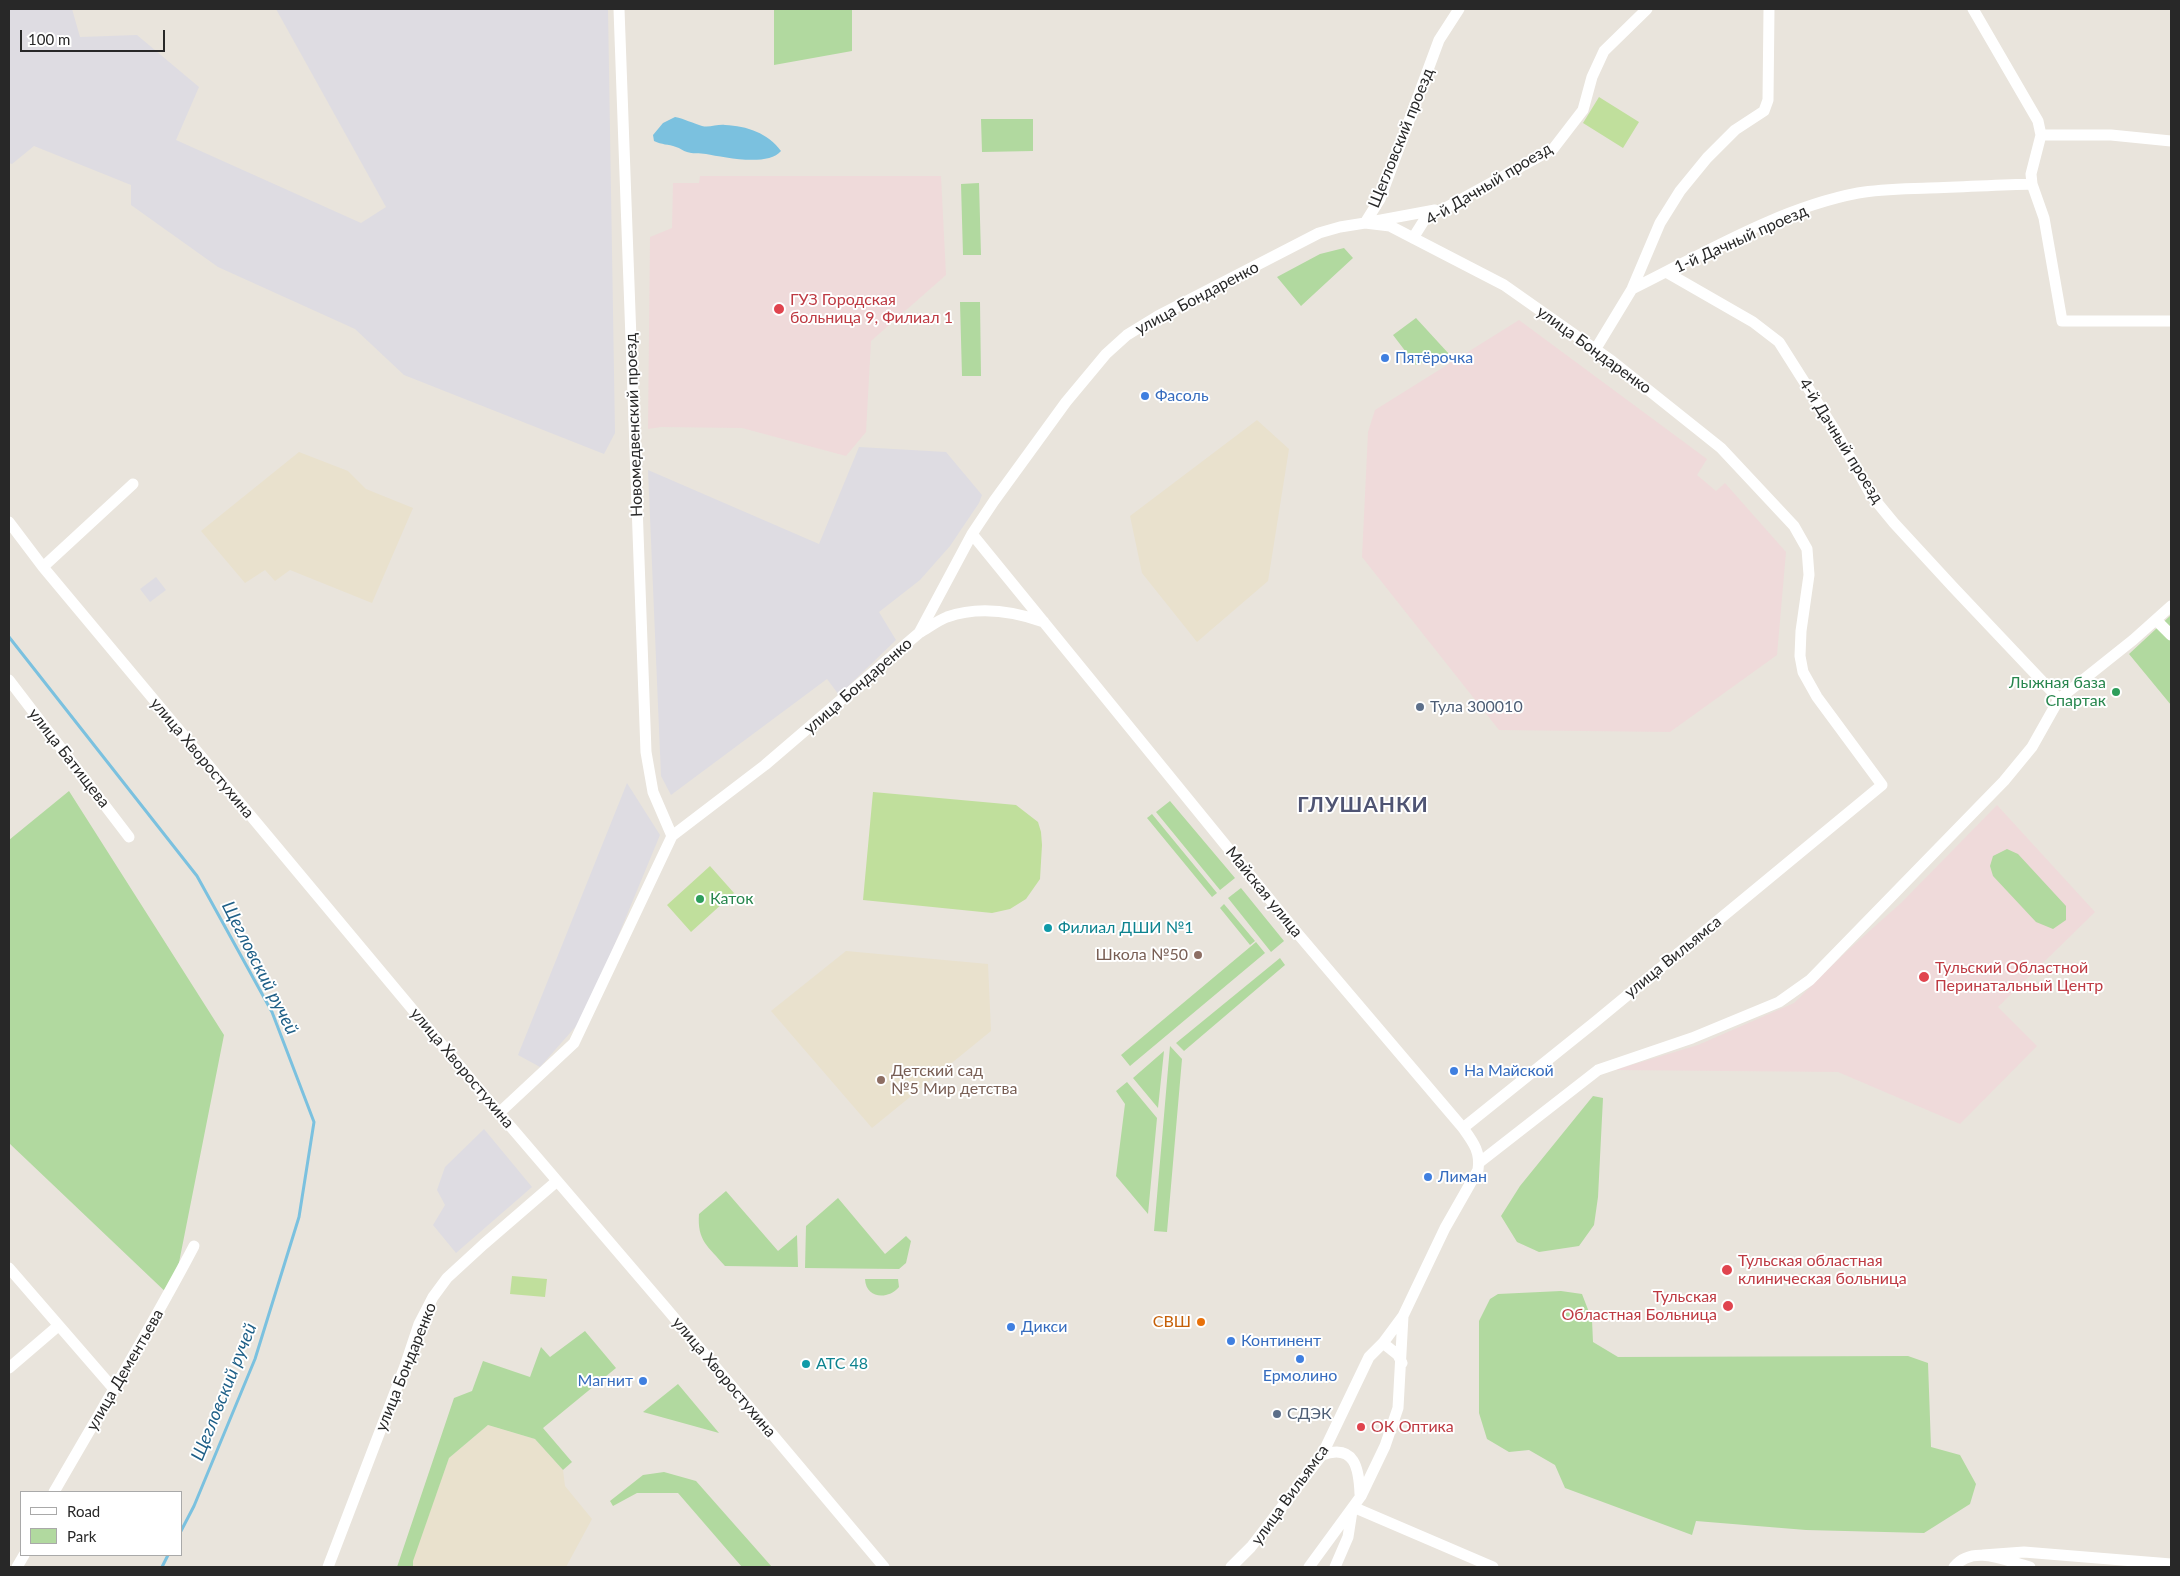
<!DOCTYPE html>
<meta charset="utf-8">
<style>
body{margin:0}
#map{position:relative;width:2180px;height:1576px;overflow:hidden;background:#e9e4dc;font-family:Lato,sans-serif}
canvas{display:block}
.frame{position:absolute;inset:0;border:10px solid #282828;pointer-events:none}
.legend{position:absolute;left:20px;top:1491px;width:162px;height:65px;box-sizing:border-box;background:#fff;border:1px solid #a9a9a9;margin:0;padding:6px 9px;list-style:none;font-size:15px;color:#282828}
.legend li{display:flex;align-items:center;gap:10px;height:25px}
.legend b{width:25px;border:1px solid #a9a9a9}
.scale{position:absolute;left:20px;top:30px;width:145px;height:22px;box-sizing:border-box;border:2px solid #282828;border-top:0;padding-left:6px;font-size:15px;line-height:18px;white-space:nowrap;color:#282828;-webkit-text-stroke:4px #fff;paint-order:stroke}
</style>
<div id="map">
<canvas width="2180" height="1576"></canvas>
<div class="frame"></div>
<ul class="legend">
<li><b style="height:6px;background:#fff"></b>Road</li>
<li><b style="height:14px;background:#b1d99f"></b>Park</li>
</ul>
<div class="scale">100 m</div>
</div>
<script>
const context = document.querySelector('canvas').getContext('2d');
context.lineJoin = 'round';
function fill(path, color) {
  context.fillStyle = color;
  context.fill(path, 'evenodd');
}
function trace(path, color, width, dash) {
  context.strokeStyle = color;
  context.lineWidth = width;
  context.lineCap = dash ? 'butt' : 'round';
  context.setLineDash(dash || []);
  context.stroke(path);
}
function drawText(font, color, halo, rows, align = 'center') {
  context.font = font + ' Lato,sans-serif';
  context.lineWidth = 4;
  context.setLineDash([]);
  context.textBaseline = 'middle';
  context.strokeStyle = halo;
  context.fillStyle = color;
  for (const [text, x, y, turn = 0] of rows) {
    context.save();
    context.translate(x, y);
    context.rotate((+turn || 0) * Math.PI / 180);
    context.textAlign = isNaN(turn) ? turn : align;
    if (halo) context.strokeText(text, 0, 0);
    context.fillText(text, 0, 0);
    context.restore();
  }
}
fill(new Path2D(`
 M 9,9 L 72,9 L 80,37 L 137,35 L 199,87 L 176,140 L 361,223 L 386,207 L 276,9 L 608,9 L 615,433 L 604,454 L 404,375 L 355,329 L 218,267 L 131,205 L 131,185 L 34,146 L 12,164 L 9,163 Z
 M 859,447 L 946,452 L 982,495 L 979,503 L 950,546 L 920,580 L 879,612 L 896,640 L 839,695 L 827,679 L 671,795 L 661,776 L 648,470 L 819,544 Z
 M 156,577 L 166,590 L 150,602 L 140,589 Z
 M 627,783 L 660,835 L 585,1016 L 540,1067 L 518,1055 Z
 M 484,1129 L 532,1187 L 456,1253 L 433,1225 L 445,1205 L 437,1190 L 445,1167 Z`), '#dedce2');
fill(new Path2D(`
 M 1257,420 L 1289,449 L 1268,581 L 1197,642 L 1142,573 L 1130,516 Z
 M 299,452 L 348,471 L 366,489 L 413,508 L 372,603 L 290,570 L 275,581 L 265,570 L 245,583 L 201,531 Z
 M 846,951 L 988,964 L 991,1031 L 872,1128 L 771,1011 Z
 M 488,1425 L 535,1439 L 563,1470 L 565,1486 L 592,1519 L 566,1567 L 413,1567 L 412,1561 L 449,1458 Z`), '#e9e1cd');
fill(new Path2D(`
 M 700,176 L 941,176 L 946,275 L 871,341 L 866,432 L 846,456 L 742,428 L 661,427 L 648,429 L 650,237 L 672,228 L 673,183 L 699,183 Z
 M 1519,320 L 1707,459 L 1697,475 L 1716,491 L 1725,483 L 1786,552 L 1777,655 L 1670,732 L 1499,730 L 1362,557 L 1368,432 L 1375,410 Z
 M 1997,805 L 2095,912 L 1998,1007 L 2037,1046 L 1960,1124 L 1838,1072 L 1615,1070 L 1698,1045 L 1794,1003 L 1847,951 L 1901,903 Z`), '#efdada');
fill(new Path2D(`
 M 774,9 L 852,9 L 852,51 L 774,65 Z
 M 981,119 L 1033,119 L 1033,151 L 982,152 Z
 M 979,183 L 981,255 L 963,255 L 961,184 Z
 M 1344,248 L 1353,258 L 1301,306 L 1277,277 L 1320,254 Z
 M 960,302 L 980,302 L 981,376 L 962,376 Z
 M 1416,318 L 1449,354 L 1416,365 L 1393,335 Z
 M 2171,615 L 2171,705 L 2129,654 Z
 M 69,791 L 224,1035 L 172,1298 L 9,1143 L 9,840 Z
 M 1170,801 L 1235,878 L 1220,890 L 1156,812 Z
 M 1152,814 L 1217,893 L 1212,897 L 1147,818 Z
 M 2007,849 L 2018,854 L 2066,906 L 2066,920 L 2053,929 L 2036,922 L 1993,876 L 1990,866 L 1993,856 Z
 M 1241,888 L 1284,941 L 1271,952 L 1228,898 Z
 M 1224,904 L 1255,941 L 1250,945 L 1220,908 Z
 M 1256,942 L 1265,953 L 1130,1066 L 1121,1055 Z
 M 1280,958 L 1285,965 L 1184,1051 L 1176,1043 Z
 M 1170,1046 L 1182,1059 L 1167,1232 L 1154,1231 Z
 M 1164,1051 L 1158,1108 L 1133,1078 Z
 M 1127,1082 L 1157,1118 L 1148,1214 L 1116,1176 L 1125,1104 L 1116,1091 Z
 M 1593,1096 L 1603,1098 L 1598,1197 L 1594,1225 L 1579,1246 L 1539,1252 L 1517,1242 L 1501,1216 L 1520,1186 Z
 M 726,1191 L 778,1251 L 797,1235 L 798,1267 L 725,1266 C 708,1246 697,1241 699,1214 Z
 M 838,1198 L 885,1254 L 906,1236 L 911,1241 L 906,1263 L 899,1269 L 805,1268 L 806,1226 Z
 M 865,1279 L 898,1279 L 899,1287 C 888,1300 866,1299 865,1279 Z
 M 1561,1291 L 1582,1294 L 1592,1320 L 1593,1342 L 1618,1357 L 1908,1356 L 1928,1363 L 1931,1447 L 1960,1455 L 1976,1484 L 1970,1504 L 1924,1533 L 1806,1530 L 1696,1521 L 1692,1535 L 1565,1488 L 1555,1465 L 1529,1450 L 1509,1452 L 1487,1439 L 1479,1413 L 1479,1321 L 1490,1299 L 1498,1294 Z
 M 585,1331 L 616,1368 L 543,1428 L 572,1462 L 563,1470 L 535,1439 L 488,1425 L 449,1458 L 413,1561 L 413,1567 L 397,1567 L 454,1398 L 472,1391 L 483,1361 L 530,1377 L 541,1347 L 550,1357 Z
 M 678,1384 L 719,1433 L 643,1412 Z
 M 664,1472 L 696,1481 L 772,1567 L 742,1567 L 678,1493 L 637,1493 L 613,1506 L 610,1501 L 643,1475 Z`), '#b1d99f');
fill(new Path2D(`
 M 1599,97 L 1639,122 L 1623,148 L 1583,123 Z
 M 873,792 L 1016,805 L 1038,822 L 1041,832 L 1042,845 L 1040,879 L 1026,899 L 1010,909 L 992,913 L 863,900 Z
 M 710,866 L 734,893 L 691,932 L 667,905 Z
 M 512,1276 L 547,1279 L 545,1297 L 510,1294 Z`), '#c0df9c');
fill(new Path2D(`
 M 675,117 C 685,119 692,123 702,126 C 709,128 718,124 725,125 C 747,126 768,133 781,151 C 768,167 723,157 706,154 C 700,153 692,154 687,152 C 683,151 680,148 676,147 C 668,144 662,145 654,141 L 653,135 L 663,123 Z`), '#7bc1df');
trace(new Path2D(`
 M 9,637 L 197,876 L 272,1012 L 314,1122 L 299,1217 L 255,1359 L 194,1506 L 181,1531
 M 162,1567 L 168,1555`), '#7bc1df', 3);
trace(new Path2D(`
 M 619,9 L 646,752 L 653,792 L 672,836
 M 1973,9 L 2038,121 L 2041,135 L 2031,174 L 2032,184 L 2044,218 L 2062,321 L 2171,321
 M 2041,135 L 2111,135 L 2171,141
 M 1435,210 L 1365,223 L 1380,199 L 1439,40 L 1459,9
 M 1413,238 L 1425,219 L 1553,149 L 1583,110 L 1592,77 L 1604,51 L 1647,9
 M 1666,272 L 1753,322 L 1779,342 L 1836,432 L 1871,495 L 1894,523 L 1953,587 L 2059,699
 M 1632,289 C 1703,254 1779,208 1858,193 C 1881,189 1905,189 1929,188 C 1963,187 1997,185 2032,184
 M 1595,350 L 1632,289 L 1660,223 L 1680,191 L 1707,158 L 1735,130 L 1764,111 L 1768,100 L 1769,9
 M 9,522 L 43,567 L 499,1113 L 666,1308 L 884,1567
 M 972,534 L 1298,934 L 1463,1128 C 1473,1142 1481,1152 1478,1170 L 1445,1228 L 1403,1316 L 1383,1343 L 1369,1357 L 1322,1455 L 1251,1547 L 1231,1567
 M 43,567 L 133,484
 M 2156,620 L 2171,635
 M 919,633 C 928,628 937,621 947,617 C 978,606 1013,611 1044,622
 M 9,680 L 129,837
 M 499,1113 L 574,1043 L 672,836 L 765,765 L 919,633 L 972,534 L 994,501 L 1066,402 L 1106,354 L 1127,335 L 1158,316 L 1319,233 L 1340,227 L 1365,223 L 1390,226 L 1504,285 L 1612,361 L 1721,448 L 1794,526 L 1807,549 L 1809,575 L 1801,631 L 1800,656 L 1803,672 L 1817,697 L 1882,785 L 1595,1022 L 1463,1128
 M 1480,1162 L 1598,1070 L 1692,1038 L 1779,1002 L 1810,980 L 2004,781 L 2032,747 L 2059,699 L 2133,640 L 2171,606
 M 9,1268 L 113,1388
 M 1383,1343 L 1398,1355 L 1402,1363
 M 9,1368 L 58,1326
 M 1322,1455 C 1355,1443 1359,1469 1360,1494
 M 54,1492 C 101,1410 150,1330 194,1246
 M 1353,1507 L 1493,1567
 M 1983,1555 L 2024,1552 L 2171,1564
 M 17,1567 L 24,1555
 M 328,1567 L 405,1366 L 419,1324 L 433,1297 L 447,1278 L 484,1244 L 557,1181
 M 1309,1567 L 1361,1496 L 1385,1446 L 1398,1408 L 1403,1316
 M 1335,1567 L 1348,1537 L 1352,1511
 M 1954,1567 C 1973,1544 2006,1561 2030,1567`), '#fff', 11);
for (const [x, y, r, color] of [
 [779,309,6,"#e0444e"],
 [1385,358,5,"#3f7fe0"],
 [1145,396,5,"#3f7fe0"],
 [2116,692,5,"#2e9e5b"],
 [1420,707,5,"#5c6f8a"],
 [700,899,5,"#2e9e5b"],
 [1048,928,5,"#0f9aa8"],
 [1198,955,5,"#8d6e63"],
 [1924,977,6,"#e0444e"],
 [1454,1071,5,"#3f7fe0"],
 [881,1080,5,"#8d6e63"],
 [1428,1177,5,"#3f7fe0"],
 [1727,1270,6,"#e0444e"],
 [1728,1306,6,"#e0444e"],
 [1201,1322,5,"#e8710a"],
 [1011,1327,5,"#3f7fe0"],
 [1231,1341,5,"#3f7fe0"],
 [1300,1359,5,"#3f7fe0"],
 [806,1364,5,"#0f9aa8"],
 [643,1381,5,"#3f7fe0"],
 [1277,1414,5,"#5c6f8a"],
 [1361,1427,5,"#e0444e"]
]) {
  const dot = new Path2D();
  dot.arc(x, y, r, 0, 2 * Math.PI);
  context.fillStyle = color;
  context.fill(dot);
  trace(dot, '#fff', 2);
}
drawText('16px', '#282828', '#fff', [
 ["Щегловский проезд",1401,138,-68],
 ["4-й Дачный проезд",1489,184,-31],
 ["1-й Дачный проезд",1741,239,-24],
 ["улица Бондаренко",1197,298,-28],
 ["улица Бондаренко",1594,350,36],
 ["Новомедвенский проезд",634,425,-92],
 ["4-й Дачный проезд",1841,441,58],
 ["улица Бондаренко",858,686,-41],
 ["улица Батищева",69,758,52],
 ["улица Хворостухина",202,758,50],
 ["Майская улица",1264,892,51],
 ["улица Вильямса",1673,957,-39],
 ["улица Хворостухина",462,1068,50],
 ["улица Бондаренко",406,1367,-68],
 ["улица Дементьева",125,1370,-60],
 ["улица Хворостухина",724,1377,50],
 ["улица Вильямса",1290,1495,-54]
]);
drawText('16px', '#be3a42', '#fff', [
 ["ГУЗ Городская",790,300],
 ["больница 9, Филиал 1",790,318],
 ["Тульский Областной",1935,968],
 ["Перинатальный Центр",1935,986],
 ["Тульская областная",1738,1261],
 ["клиническая больница",1738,1279],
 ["Тульская",1717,1297,"right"],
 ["Областная Больница",1717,1315,"right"],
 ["ОК Оптика",1371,1427]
], 'left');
drawText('16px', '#366cbe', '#fff', [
 ["Пятёрочка",1395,358],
 ["Фасоль",1155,396],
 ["На Майской",1464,1071],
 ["Лиман",1438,1177],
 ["Дикси",1021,1327],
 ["Континент",1241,1341],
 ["Ермолино",1300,1376,"center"],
 ["Магнит",633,1381,"right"]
], 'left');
drawText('16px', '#27864d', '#fff', [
 ["Лыжная база",2106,683],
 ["Спартак",2106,701],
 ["Каток",710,899,"left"]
], 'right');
drawText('16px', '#4e5e75', '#fff', [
 ["Тула 300010",1430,707],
 ["СДЭК",1287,1414]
], 'left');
drawText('16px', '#0d838f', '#fff', [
 ["Филиал ДШИ №1",1058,928],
 ["АТС 48",816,1364]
], 'left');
drawText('16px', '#785e54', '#fff', [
 ["Школа №50",1188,955],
 ["Детский сад",891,1071,"left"],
 ["№5 Мир детства",891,1089,"left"]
], 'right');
drawText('16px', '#c56008', '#fff', [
 ["СВШ",1191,1322]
], 'right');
drawText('italic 18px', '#1e5f87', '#fff', [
 ["Щегловский ручей",260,968,63],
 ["Щегловский ручей",224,1392,-68]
]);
context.letterSpacing = '1px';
drawText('bold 21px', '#4f5473', '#fff', [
 ["ГЛУШАНКИ",1363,805]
]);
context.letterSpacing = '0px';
</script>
